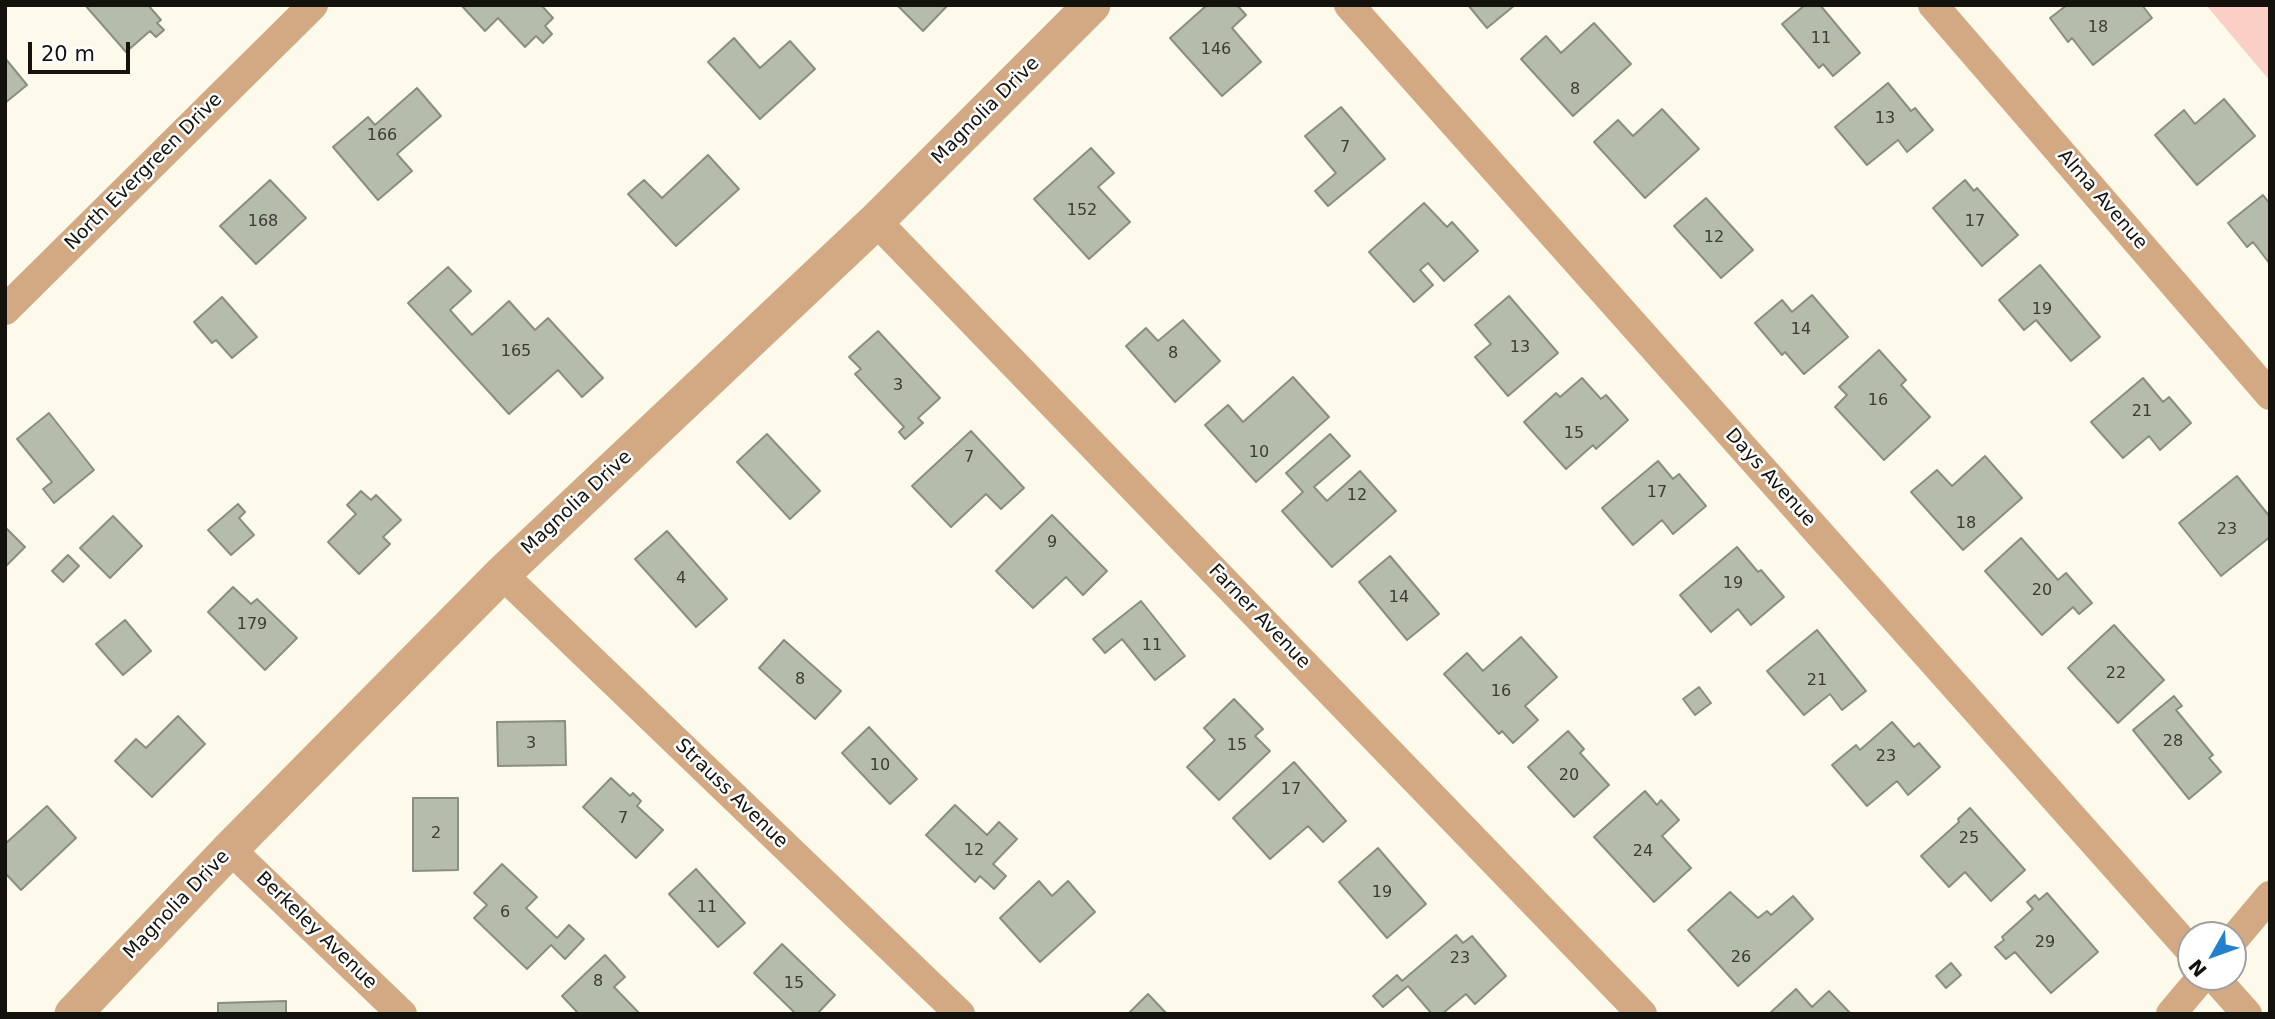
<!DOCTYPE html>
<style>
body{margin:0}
#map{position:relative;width:2275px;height:1019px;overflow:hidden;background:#fefaeb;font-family:"DejaVu Sans",sans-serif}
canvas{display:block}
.frame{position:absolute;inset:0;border:7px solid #14120c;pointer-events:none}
.north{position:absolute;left:2177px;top:921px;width:70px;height:70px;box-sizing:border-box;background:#fff;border:2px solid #a1a09e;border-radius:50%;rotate:230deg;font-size:19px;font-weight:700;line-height:28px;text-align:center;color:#14120c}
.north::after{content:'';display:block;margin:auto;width:24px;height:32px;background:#2181cd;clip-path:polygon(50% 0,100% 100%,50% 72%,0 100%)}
.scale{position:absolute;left:28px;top:42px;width:102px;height:32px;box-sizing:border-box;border:4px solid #14120c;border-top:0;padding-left:9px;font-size:21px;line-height:24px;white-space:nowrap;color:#14120c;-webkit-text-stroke:5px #fff;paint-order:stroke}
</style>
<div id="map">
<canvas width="2275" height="1019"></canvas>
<div class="frame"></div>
<div class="north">N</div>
<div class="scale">20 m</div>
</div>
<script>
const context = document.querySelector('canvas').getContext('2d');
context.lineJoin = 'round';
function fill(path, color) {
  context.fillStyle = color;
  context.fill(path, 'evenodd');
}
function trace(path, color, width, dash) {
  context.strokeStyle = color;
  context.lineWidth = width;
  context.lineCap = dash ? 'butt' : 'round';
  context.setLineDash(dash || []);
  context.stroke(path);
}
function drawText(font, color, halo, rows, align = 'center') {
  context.font = font + ' "DejaVu Sans",sans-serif';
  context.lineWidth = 5;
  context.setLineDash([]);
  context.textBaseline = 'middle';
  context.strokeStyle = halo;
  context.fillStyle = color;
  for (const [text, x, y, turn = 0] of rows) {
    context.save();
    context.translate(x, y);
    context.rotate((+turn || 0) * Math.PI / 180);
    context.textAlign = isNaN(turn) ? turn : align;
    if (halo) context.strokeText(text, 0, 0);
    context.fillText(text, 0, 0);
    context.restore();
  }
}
fill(new Path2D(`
 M 2206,5 L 2270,5 L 2270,81 Z`), '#f9cfc6');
const building = new Path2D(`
 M 85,5 L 148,5 L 161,20 L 157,23 L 164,30 L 156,37 L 150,31 L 126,52 Z
 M 461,5 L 541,5 L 553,18 L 545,26 L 552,34 L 543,43 L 536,36 L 525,47 L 498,18 L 485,31 Z
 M 897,5 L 948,5 L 923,31 Z
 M 1207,5 L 1237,5 L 1246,15 L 1232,28 L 1261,62 L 1222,96 L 1170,38 Z
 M 1468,5 L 1515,5 L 1487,28 Z
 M 1805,5 L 1820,5 L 1860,53 L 1833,76 L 1823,64 L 1819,68 L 1782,24 Z
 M 2067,5 L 2142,5 L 2152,18 L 2093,65 L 2072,38 L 2068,42 L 2050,18 Z
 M 1594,23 L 1631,64 L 1573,116 L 1521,59 L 1546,36 L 1561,53 Z
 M 734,38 L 760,68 L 790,41 L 815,69 L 760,119 L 708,62 Z
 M 5,58 L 27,85 L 5,103 Z
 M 1888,83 L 1911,111 L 1915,108 L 1933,130 L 1907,152 L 1898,140 L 1867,165 L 1835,127 Z
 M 417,88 L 441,116 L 397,154 L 412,171 L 378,200 L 333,147 L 368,117 L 375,125 Z
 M 2224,99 L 2255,136 L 2197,185 L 2155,135 L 2184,110 L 2195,124 Z
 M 1341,107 L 1385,159 L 1328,206 L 1315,191 L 1336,173 L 1305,136 Z
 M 1662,109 L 1699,149 L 1645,198 L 1594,142 L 1618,120 L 1633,136 Z
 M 1091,148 L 1114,173 L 1098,187 L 1130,222 L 1089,259 L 1034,199 Z
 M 708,155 L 739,189 L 676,246 L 628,194 L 644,180 L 662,198 Z
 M 270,180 L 306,218 L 256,264 L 220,226 Z
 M 1965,180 L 1974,191 L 1977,188 L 2018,235 L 1982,266 L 1933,208 Z
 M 2263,195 L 2270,204 L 2270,264 L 2253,242 L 2247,247 L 2228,223 Z
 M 1706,198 L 1753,250 L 1721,278 L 1674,226 Z
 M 1424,203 L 1447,227 L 1452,222 L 1478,251 L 1444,281 L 1428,263 L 1420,270 L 1433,285 L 1414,302 L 1369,252 Z
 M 2040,265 L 2100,337 L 2071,361 L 2036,320 L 2024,330 L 1999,300 Z
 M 448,267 L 471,291 L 450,310 L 472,335 L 509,301 L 535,330 L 548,318 L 603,378 L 582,397 L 558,370 L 509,414 L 408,303 Z
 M 1812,295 L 1848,337 L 1804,374 L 1785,352 L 1782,355 L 1755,323 L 1782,300 L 1792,312 Z
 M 1509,296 L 1558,353 L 1508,396 L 1475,357 L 1491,344 L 1475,325 Z
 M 222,297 L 257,337 L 232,358 L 216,340 L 212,343 L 194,322 Z
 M 1183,320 L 1220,361 L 1175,402 L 1126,346 L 1146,328 L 1158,341 Z
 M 878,331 L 940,398 L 918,418 L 923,423 L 905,439 L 899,432 L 904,427 L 855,374 L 861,369 L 849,357 Z
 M 1879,350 L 1906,380 L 1901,385 L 1930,417 L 1884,460 L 1835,407 L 1847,395 L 1839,387 Z
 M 1293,377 L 1329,417 L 1256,482 L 1205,425 L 1228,405 L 1243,422 Z
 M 1582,378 L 1601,399 L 1606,395 L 1628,420 L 1596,449 L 1593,445 L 1566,469 L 1524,422 L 1556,393 L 1560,397 Z
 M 2143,378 L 2163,402 L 2169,397 L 2191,423 L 2160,450 L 2149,436 L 2123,458 L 2091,422 Z
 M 49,413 L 94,470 L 54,503 L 43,489 L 52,482 L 17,439 Z
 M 971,431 L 1024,488 L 1001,509 L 986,494 L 951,527 L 912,486 Z
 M 767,434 L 820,491 L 790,519 L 737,462 Z
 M 1330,434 L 1350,456 L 1314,487 L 1327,501 L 1360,471 L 1396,511 L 1332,567 L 1282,511 L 1303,492 L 1286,473 Z
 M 1985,456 L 2022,498 L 1963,550 L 1911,492 L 1937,470 L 1952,486 Z
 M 1658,461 L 1673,479 L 1679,474 L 1706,506 L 1673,534 L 1662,520 L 1633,545 L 1602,508 Z
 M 2237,476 L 2270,517 L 2270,537 L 2221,576 L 2179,523 Z
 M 361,491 L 371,500 L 376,495 L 401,520 L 383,537 L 390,544 L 359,574 L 328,542 L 356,514 L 347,505 Z
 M 238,504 L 245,512 L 239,518 L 254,535 L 231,555 L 208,530 Z
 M 1052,515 L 1107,571 L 1083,595 L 1066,577 L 1033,608 L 996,571 Z
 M 113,516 L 142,546 L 110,578 L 80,548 Z
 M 5,527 L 25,547 L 5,567 Z
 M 667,531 L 727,599 L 696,627 L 635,559 Z
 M 2021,538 L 2058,580 L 2066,573 L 2092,603 L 2079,614 L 2073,607 L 2042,635 L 1985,571 Z
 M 1737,547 L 1758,572 L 1761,570 L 1784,597 L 1751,625 L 1738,609 L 1711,632 L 1680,595 Z
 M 68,555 L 79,566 L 63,582 L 52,571 Z
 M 1390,556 L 1439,614 L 1407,640 L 1359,582 Z
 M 233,587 L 251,604 L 257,599 L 297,638 L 265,670 L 208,612 Z
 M 1141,601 L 1185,656 L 1155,680 L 1122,639 L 1105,653 L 1093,639 Z
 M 125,620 L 151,651 L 123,675 L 96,644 Z
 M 2114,625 L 2164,680 L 2118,723 L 2068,668 Z
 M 1817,630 L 1866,691 L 1842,710 L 1830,694 L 1804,715 L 1767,671 Z
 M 1521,637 L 1557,677 L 1525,706 L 1538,720 L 1513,743 L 1502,731 L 1499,734 L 1444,674 L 1467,653 L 1483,671 Z
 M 784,640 L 841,691 L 815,719 L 759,668 Z
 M 1699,687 L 1711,703 L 1695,715 L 1683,699 Z
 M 2174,696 L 2182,706 L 2176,710 L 2213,755 L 2209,758 L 2221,772 L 2189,799 L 2133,730 Z
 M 1234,699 L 1263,729 L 1255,736 L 1270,751 L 1219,800 L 1187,767 L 1215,740 L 1204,728 Z
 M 178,716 L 205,744 L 152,797 L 115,761 L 136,739 L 146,748 Z
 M 565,721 L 566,765 L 498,766 L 497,722 Z
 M 1892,722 L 1914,747 L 1919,743 L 1940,767 L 1908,795 L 1897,781 L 1867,806 L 1832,765 L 1856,745 L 1860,750 Z
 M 869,727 L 917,779 L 890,804 L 842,753 Z
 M 1568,731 L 1584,749 L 1580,753 L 1609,785 L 1574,817 L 1528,767 Z
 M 1294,762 L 1346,821 L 1323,842 L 1308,826 L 1270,859 L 1233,818 Z
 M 611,778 L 630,796 L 633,793 L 641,801 L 637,806 L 663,830 L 636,858 L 583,807 Z
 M 1645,791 L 1657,805 L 1661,800 L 1679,820 L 1662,836 L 1691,868 L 1654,902 L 1594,837 Z
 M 413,798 L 458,798 L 458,870 L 413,871 Z
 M 955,805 L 987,835 L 999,822 L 1017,839 L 993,864 L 1006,876 L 994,889 L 980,876 L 975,882 L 926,835 Z
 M 47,806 L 76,838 L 21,890 L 5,873 L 5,844 Z
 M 1970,808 L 2025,870 L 1991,901 L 1965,872 L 1949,887 L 1921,856 L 1959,822 L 1958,819 Z
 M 1378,848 L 1426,904 L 1387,938 L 1339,882 Z
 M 502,864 L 537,897 L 526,908 L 557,938 L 569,925 L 584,939 L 565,959 L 551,945 L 527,969 L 474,918 L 487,905 L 474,893 Z
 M 696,869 L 745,923 L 718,947 L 669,894 Z
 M 1039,881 L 1052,896 L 1068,881 L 1095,912 L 1040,962 L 1000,918 Z
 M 1730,892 L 1758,918 L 1767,911 L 1771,915 L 1793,896 L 1813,919 L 1738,986 L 1688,930 Z
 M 2047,893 L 2098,952 L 2051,993 L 2015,952 L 2006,959 L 1995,947 L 2004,940 L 2002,937 L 2033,909 L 2027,902 L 2035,895 L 2039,900 Z
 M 1456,935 L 1463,943 L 1472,936 L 1506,976 L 1475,1004 L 1466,994 L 1442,1014 L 1432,1014 L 1408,986 L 1383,1007 L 1373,996 L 1397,975 L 1402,981 Z
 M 782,944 L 835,995 L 817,1014 L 796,1014 L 754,973 Z
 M 605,955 L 625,977 L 614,987 L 640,1014 L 579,1014 L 562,996 Z
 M 1951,963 L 1961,975 L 1946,988 L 1936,976 Z
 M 1796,989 L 1812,1007 L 1829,991 L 1851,1014 L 1769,1014 Z
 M 1148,994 L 1167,1014 L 1128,1014 Z
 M 286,1001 L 286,1014 L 218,1014 L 218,1003 Z`);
fill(building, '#b5bcab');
trace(building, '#898f7f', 2);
trace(new Path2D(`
 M 1349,5 L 2191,951
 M 1933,5 L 2270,395
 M 876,221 L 1642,1014
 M 5,310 L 313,5
 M 502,574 L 960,1014
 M 230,849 L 402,1014
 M 2233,940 L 2270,896
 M 2214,977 L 2247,1014
 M 2171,1014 L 2202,977`), '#d2a983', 30);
trace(new Path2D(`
 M 73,1014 L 230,849 L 502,574 L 876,221 L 1092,5`), '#d2a983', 37);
drawText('16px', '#3c3c34', null, [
 ["18",2098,28],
 ["11",1821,39],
 ["146",1216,50],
 ["8",1575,90],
 ["13",1885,119],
 ["166",382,136],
 ["7",1345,148],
 ["152",1082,211],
 ["168",263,222],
 ["17",1975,222],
 ["12",1714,238],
 ["19",2042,310],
 ["14",1801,330],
 ["13",1520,348],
 ["165",516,352],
 ["8",1173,354],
 ["3",898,386],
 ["16",1878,401],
 ["21",2142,412],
 ["15",1574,434],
 ["10",1259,453],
 ["7",969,458],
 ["17",1657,493],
 ["12",1357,496],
 ["18",1966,524],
 ["23",2227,530],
 ["9",1052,543],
 ["4",681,579],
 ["19",1733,584],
 ["20",2042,591],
 ["14",1399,598],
 ["179",252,625],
 ["11",1152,646],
 ["22",2116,674],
 ["8",800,680],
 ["21",1817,681],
 ["16",1501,692],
 ["28",2173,742],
 ["3",531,744],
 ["15",1237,746],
 ["23",1886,757],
 ["10",880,766],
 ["20",1569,776],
 ["17",1291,790],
 ["7",623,819],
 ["2",436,834],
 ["25",1969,839],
 ["12",974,851],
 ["24",1643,852],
 ["19",1382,893],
 ["11",707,908],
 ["6",505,913],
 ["29",2045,943],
 ["26",1741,958],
 ["23",1460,959],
 ["8",598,982],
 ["15",794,984]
]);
drawText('19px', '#14120c', '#fff', [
 ["Magnolia Drive",986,111,-45],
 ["North Evergreen Drive",144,172,-45],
 ["Alma Avenue",2102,200,49],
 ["Days Avenue",1770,478,48],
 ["Magnolia Drive",577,503,-43],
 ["Farner Avenue",1259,617,46],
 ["Strauss Avenue",731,794,44],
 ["Magnolia Drive",177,905,-46],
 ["Berkeley Avenue",316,931,44]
]);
</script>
